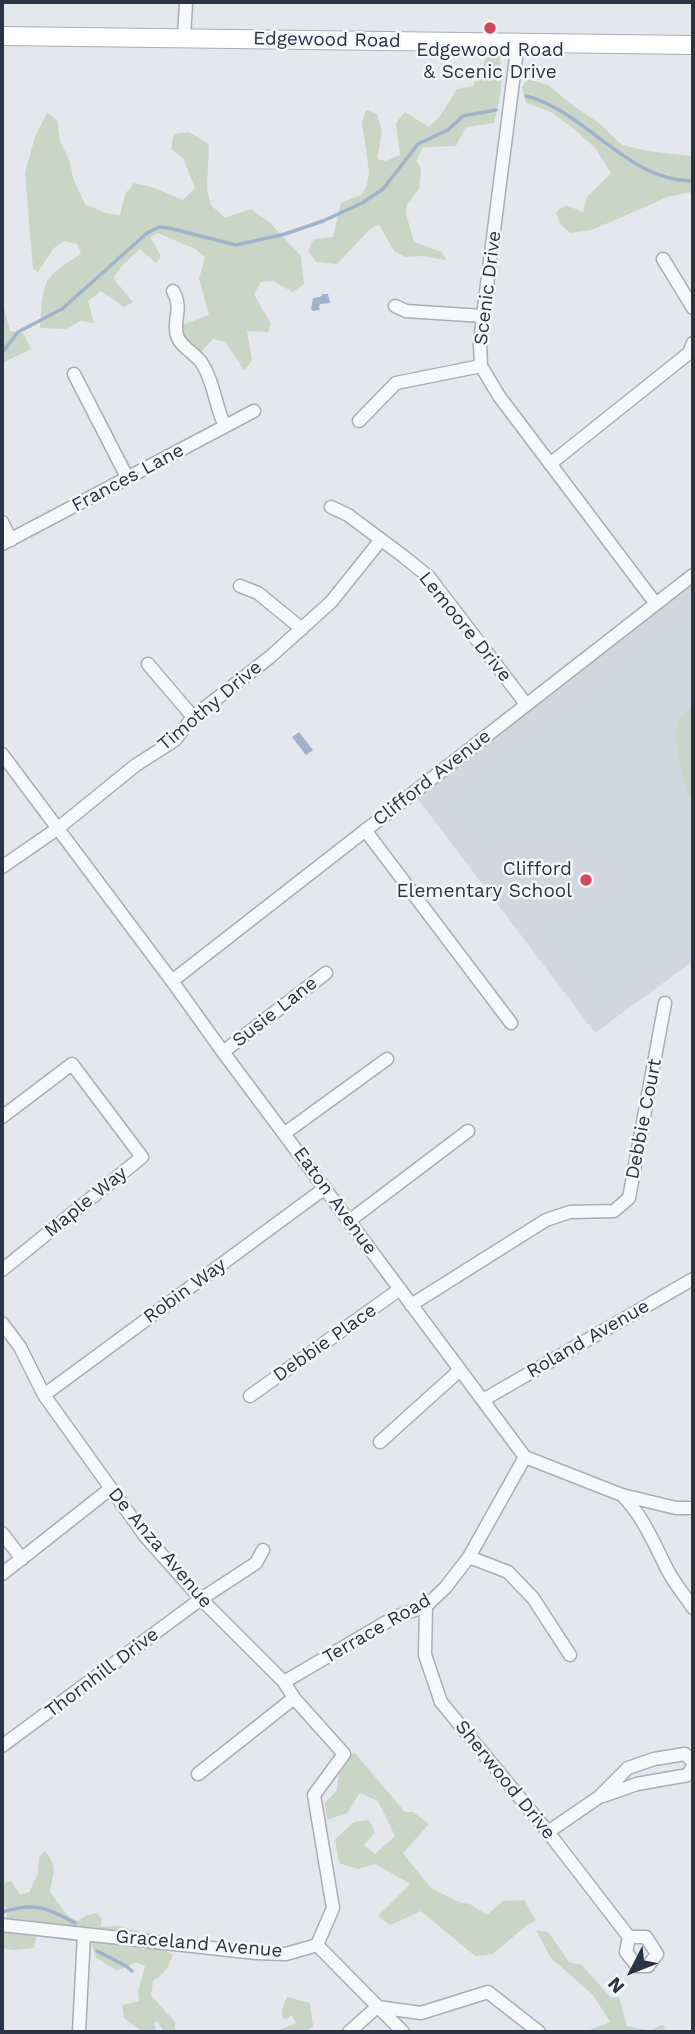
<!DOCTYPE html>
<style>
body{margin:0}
#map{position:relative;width:695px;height:2034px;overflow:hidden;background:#e4e7ec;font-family:"Work Sans",sans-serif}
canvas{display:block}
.frame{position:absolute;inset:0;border:4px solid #2b3445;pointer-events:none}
.north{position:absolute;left:597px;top:1936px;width:70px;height:70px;-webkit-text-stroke:5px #f4f6f9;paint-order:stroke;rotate:228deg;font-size:19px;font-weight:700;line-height:28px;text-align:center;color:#2b3445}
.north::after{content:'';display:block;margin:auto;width:24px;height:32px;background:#2b3445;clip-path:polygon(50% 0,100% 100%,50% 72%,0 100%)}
</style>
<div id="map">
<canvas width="695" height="2034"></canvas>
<div class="frame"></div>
<div class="north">N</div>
</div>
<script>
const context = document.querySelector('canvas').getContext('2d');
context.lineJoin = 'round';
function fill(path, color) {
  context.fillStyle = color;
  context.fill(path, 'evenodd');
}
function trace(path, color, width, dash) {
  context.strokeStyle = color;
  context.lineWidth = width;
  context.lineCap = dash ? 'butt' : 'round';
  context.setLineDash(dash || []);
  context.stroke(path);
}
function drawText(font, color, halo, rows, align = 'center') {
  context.font = font + ' "Work Sans",sans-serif';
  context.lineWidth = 5;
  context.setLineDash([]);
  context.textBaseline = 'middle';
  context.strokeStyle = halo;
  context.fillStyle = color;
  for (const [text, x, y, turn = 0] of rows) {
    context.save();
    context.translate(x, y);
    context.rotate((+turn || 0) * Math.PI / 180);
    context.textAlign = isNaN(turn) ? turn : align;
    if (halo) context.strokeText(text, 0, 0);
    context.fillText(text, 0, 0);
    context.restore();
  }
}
fill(new Path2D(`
 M 693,582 L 693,961 L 595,1033 L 418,799 Z`), '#d2d6de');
fill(new Path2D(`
 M 499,53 C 504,82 501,95 494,123 L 466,127 L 456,146 L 423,147 L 416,161 L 421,168 L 419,189 L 407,205 L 406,214 L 414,242 L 442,252 L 446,260 L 421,256 L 405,257 L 394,251 L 379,224 L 369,230 L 337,264 L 316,262 L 308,250 L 314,239 L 333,237 L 341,203 L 361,195 L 367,185 L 369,171 L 362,122 L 366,110 L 377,114 L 382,131 L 377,159 L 385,161 L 400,155 L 396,123 L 405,112 L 429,127 L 440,116 L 457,89 L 473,86 L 486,58 Z
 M 528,79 L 548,85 L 575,107 L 599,123 L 622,145 L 647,151 L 693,156 L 693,192 L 670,196 L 592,230 L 570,233 L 560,224 L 556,212 L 566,205 L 583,212 L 587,197 L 611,173 L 596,149 L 574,129 L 551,112 L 526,103 L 522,87 Z
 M 47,113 L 57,120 L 60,141 L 70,162 L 73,178 L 85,204 L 105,213 L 120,215 L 125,194 L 134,183 L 152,187 L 183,200 L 195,188 L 183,158 L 171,149 L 174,134 L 189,132 L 209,145 L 207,189 L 211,205 L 225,218 L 251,209 L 270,223 L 301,256 L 304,284 L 293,292 L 273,281 L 261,282 L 254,294 L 271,324 L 268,332 L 247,331 L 252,360 L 244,371 L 226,342 L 213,339 L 201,352 L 185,351 L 170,339 L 171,329 L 209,315 L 199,279 L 205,257 L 195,249 L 158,233 L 150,237 L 161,256 L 156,263 L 140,249 L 122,266 L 113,278 L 133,302 L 124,307 L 101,291 L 88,301 L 94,323 L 81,321 L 65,329 L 40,328 C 44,282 40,279 81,254 L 77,244 L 65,241 L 54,248 L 38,272 L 33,269 L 25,173 L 35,137 Z
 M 2,304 L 4,308 L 10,331 L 23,333 L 31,349 L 2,363 Z
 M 693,708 L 693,800 L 688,795 C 682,771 662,720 693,708 Z
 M 354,1752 L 405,1812 L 413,1812 L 429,1824 L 403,1853 L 431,1888 L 461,1903 L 470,1904 L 487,1915 L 503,1901 L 524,1900 L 536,1920 L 527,1925 L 493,1954 L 475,1956 L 421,1911 L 390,1925 L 378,1916 L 410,1884 L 376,1864 L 358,1869 L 339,1863 L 335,1839 L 354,1822 L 369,1820 L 375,1833 L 364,1845 L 375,1854 L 395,1836 L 378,1801 L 360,1793 L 347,1813 L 327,1820 L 325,1803 L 337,1790 L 339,1771 Z
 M 45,1851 C 59,1869 53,1871 50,1892 L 69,1917 L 78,1921 L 87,1915 L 96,1913 L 102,1919 L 101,1927 L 117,1926 L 138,1931 L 143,1950 L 156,1945 L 173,1955 C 169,1966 164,1975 153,1981 L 151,1995 L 175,2022 L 175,2032 L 164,2032 L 157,2021 L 154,2023 L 156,2032 L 143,2032 L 124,2018 L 122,2005 L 139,2001 L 138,1992 L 145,1966 L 136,1962 L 118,1971 L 96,1958 L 90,1939 C 71,1945 55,1938 38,1931 L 34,1948 L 13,1950 L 2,1948 C 2,1944 1,1940 2,1936 C 5,1924 12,1914 2,1903 L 2,1889 L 6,1882 L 11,1881 L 20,1895 L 29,1892 L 38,1874 L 39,1857 Z
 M 536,1930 L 548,1932 L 569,1962 L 582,1965 L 611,1998 L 619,1997 L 627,2026 L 650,2031 L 663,2024 L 666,2032 L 584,2032 L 610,2022 L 593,1995 L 551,1958 Z
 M 287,1997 L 310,2003 L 313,2026 L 307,2032 L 274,2032 L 296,2023 L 292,2015 L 287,2019 L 283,2018 L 282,2009 Z`), '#c9d6c5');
fill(new Path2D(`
 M 323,294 L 328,294 L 330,303 L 320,304 L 319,307 L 320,310 L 313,311 L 311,309 L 313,298 L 320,297 Z
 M 299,732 L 313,750 L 306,755 L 292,737 Z`), '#9fb4cc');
trace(new Path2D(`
 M 526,96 C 586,111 628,182 693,181
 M 2,353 L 18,332 L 62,309 L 147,233 L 159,227 L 169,228 L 236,245 L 285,234 L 323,221 L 362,203 L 383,189 L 418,144 L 448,130 L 463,116 L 496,110
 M 2,1912 C 35,1902 46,1907 75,1923
 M 97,1951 L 126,1966 L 132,1971`), '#9fb4cc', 3.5);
const minor = new Path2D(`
 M 184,38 L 186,2
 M 518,42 L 483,316 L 480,344 L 481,366 L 499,396 L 656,604
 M 663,259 L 693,308
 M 173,291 C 184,309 171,323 178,338 C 183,349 197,354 203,365 C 215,385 215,406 225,426
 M 395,306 L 406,311 L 483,316
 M 74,374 L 127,477
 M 359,421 L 396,383 L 481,366
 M 550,464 L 689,353 L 693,343
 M 331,507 L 348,515 L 403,556 L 429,577 L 526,704
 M 2,522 L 11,540
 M 2,544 L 254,411
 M 240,586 L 258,593 L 302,629
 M 148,664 L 193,717
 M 2,754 L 172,981 L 223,1052 L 525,1457 L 622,1495 C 644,1517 654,1544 668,1571 C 675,1584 685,1596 693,1608
 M 365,830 L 511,1023
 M 2,867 L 57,829 L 136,765 L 175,740 L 193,717 L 270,657 L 331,602 L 380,541
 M 172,981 L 693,575
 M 223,1052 L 326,973
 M 2,1117 L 72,1064 L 142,1157 L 2,1270
 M 285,1133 L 387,1059
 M 349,1221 L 468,1131
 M 411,1305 L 546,1220 L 570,1212 L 614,1211 L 629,1198 L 665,1003
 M 2,1323 L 20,1347 L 44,1395 L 145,1536 L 201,1599 L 284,1682 L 294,1698 L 344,1754 L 314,1795 L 333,1908 L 317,1945
 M 44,1395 L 325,1188
 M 250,1396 L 400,1289
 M 483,1400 L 693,1279
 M 380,1442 L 460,1370
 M 622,1495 L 676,1508 L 693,1508
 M 2,1533 L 22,1559
 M 469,1557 L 508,1572 L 533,1598 L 570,1655
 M 2,1574 L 110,1489
 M 426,1606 L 425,1655 L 441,1702 L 548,1832 L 629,1937 L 626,1952 L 637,1966 L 648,1966 L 657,1954 L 646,1937 L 629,1937
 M 284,1682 L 395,1617 L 426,1606 L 445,1588 L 469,1557 L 525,1457
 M 2,1746 L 201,1599 L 256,1563 L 263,1550
 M 198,1774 L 294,1698
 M 603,1796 L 637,1784 L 688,1775 L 693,1766
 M 548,1832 L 599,1797 L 628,1768 L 654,1759 L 685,1754 L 693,1762
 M 2,1925 L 256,1953 L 286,1954 L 317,1945
 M 317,1945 L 403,2032
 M 377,2007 L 421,2013 L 488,1992 L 539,2032
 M 79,2032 L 84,1934
 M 349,2032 L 377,2007`);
const secondary = new Path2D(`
 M 2,36 L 693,45`);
trace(minor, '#a9aeb7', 15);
trace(secondary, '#a9aeb7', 20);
trace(minor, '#f7f8fa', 12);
trace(secondary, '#fff', 18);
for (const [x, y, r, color] of [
 [490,28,7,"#d1495b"],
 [586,880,7,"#d1495b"]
]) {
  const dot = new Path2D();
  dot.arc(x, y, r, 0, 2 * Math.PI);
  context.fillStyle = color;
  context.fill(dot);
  trace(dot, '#f4f6f9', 2.5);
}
drawText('19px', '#2b3445', '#f4f6f9', [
 ["Edgewood Road",327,40,1],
 ["Scenic Drive",488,288,-83],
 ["Frances Lane",128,478,-28],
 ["Lemoore Drive",465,627,51],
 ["Timothy Drive",210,706,-40],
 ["Clifford Avenue",432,778,-38],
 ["Susie Lane",275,1012,-38],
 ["Debbie Court",644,1119,-79],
 ["Eaton Avenue",335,1201,54],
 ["Maple Way",86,1202,-39],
 ["Robin Way",185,1291,-36],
 ["Roland Avenue",588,1339,-30],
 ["Debbie Place",325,1343,-35],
 ["De Anza Avenue",160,1548,50],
 ["Terrace Road",377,1629,-30],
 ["Thornhill Drive",102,1673,-37],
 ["Sherwood Drive",505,1780,51],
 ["Graceland Avenue",199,1944,5]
]);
drawText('19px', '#2b3445', '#f4f6f9', [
 ["Edgewood Road",490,50],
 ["& Scenic Drive",490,72],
 ["Clifford",572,869,"right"],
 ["Elementary School",572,891,"right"]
]);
</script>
